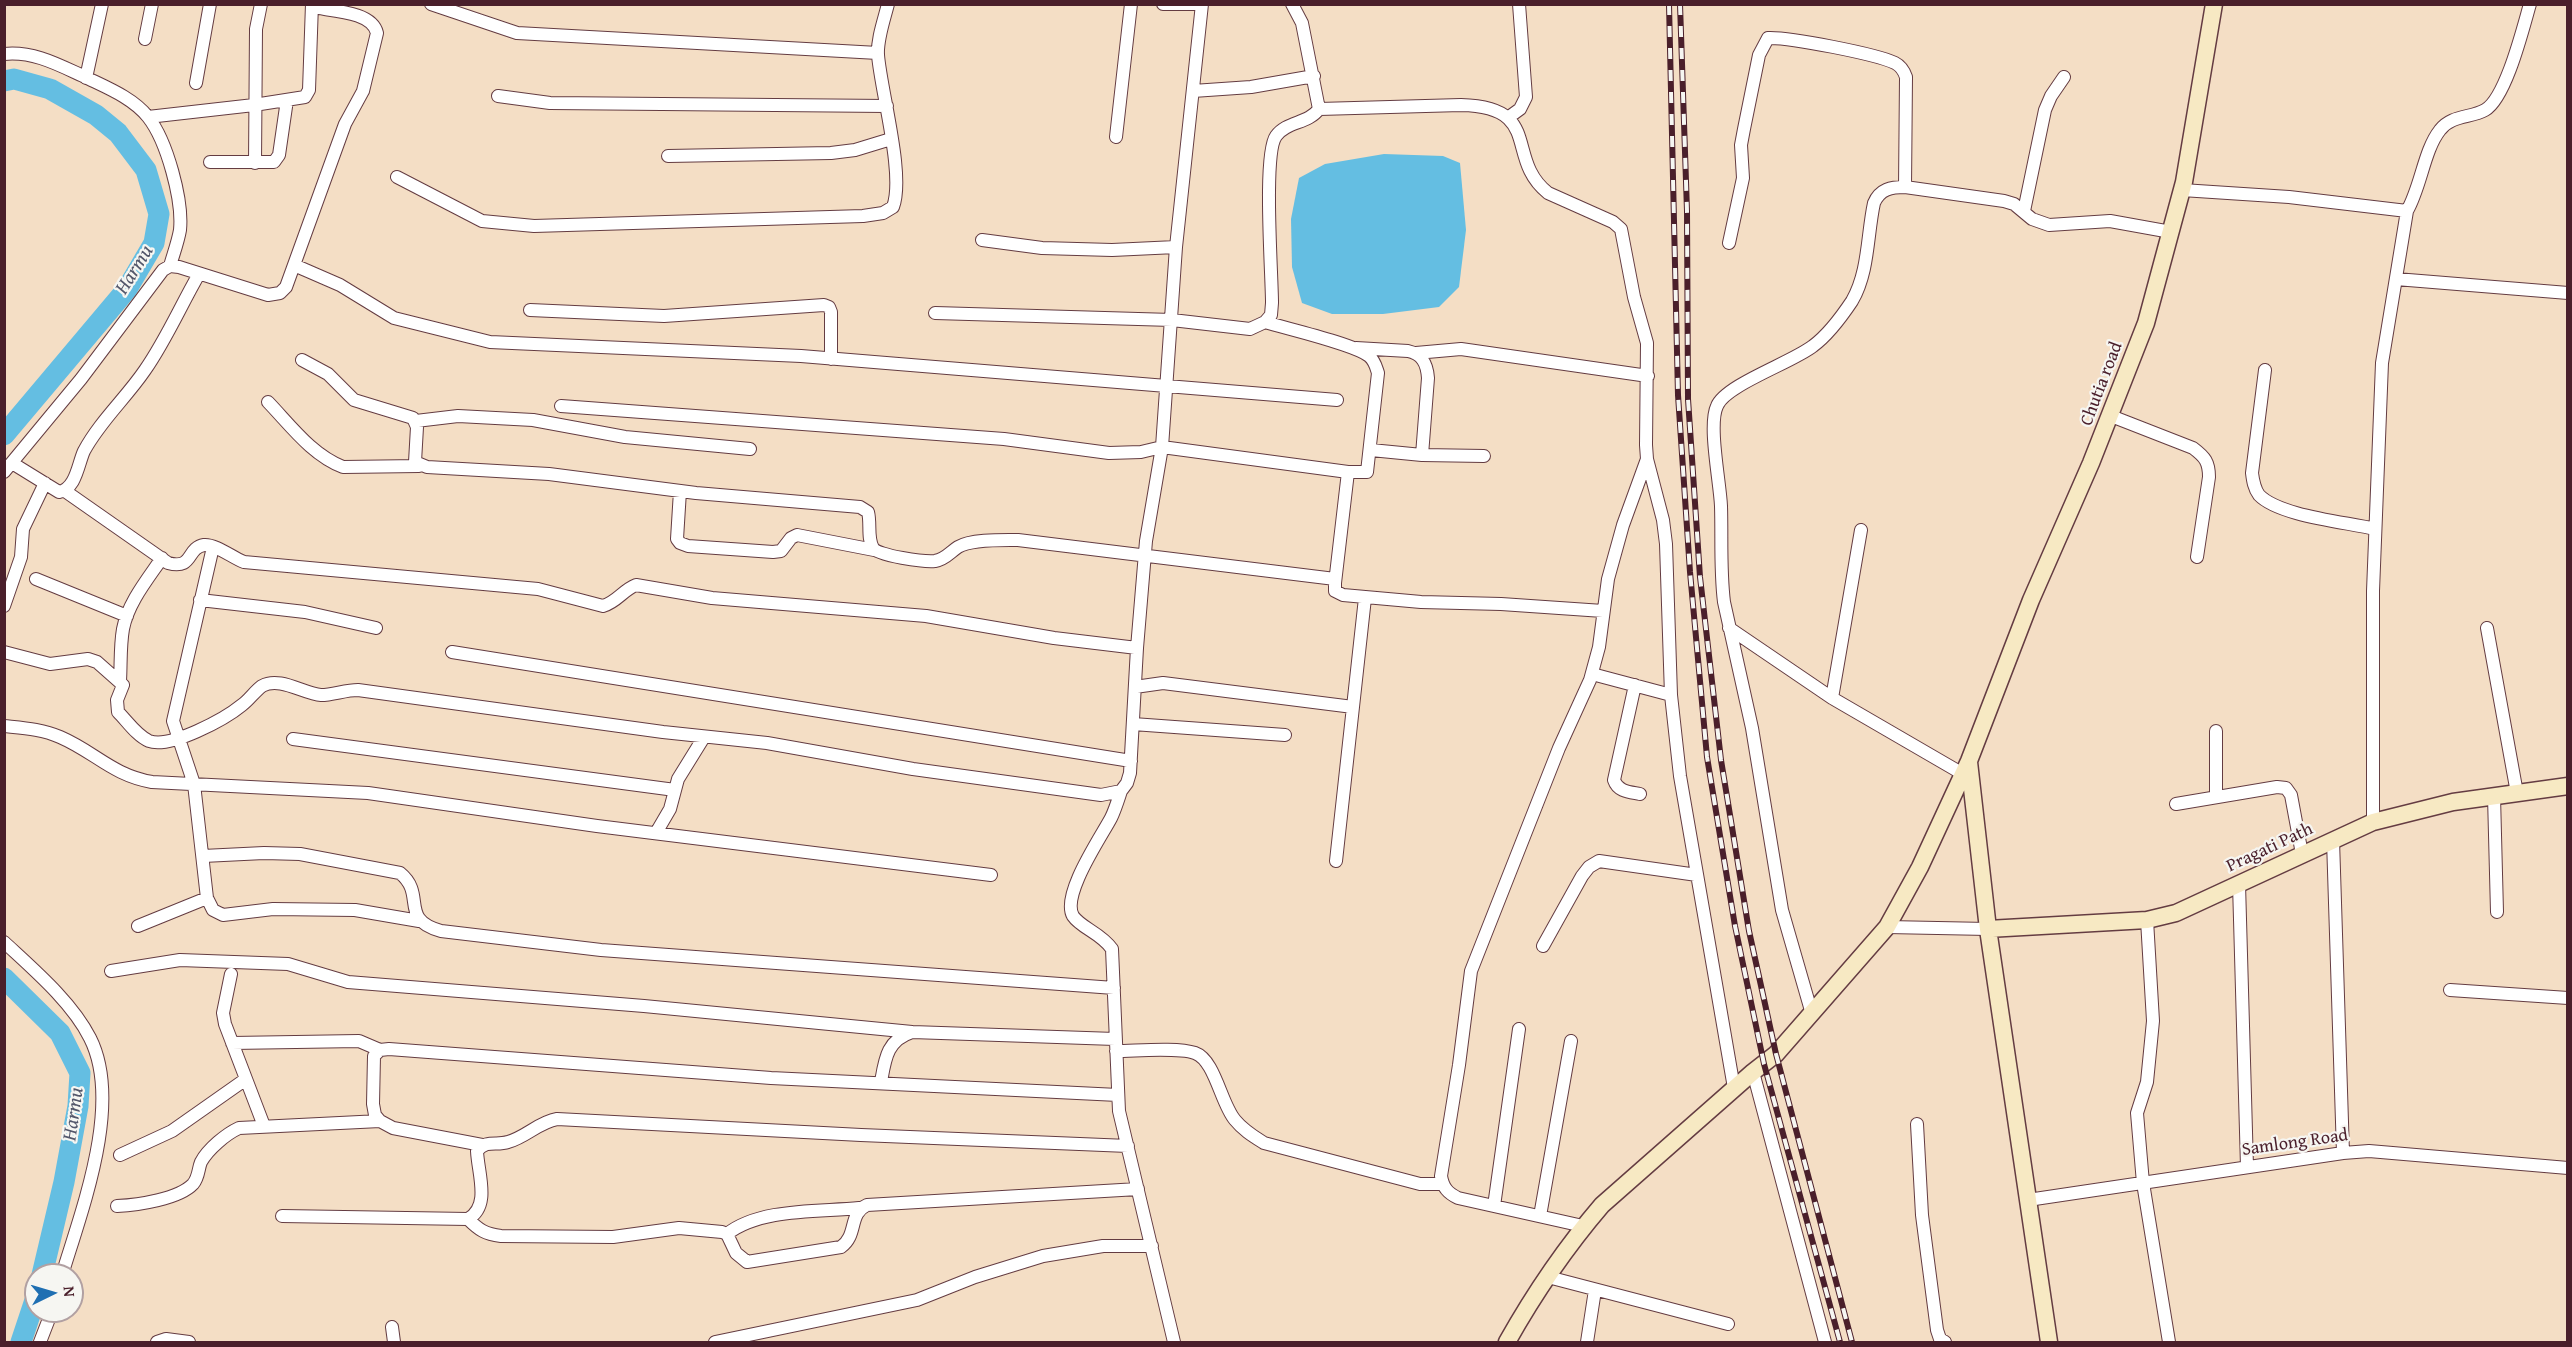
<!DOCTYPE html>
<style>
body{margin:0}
#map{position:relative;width:2572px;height:1347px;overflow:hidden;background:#f4dec5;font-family:"Gentium Book Plus",serif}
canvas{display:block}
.frame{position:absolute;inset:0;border:6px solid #4a1f2b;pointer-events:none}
.north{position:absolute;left:24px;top:1263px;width:60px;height:60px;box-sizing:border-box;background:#f6f6f2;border:2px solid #b1a0a2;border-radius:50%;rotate:85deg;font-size:16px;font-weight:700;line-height:24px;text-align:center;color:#4a1f2b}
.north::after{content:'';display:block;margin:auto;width:21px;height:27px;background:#1f6fb2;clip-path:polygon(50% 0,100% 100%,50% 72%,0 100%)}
</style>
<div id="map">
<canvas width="2572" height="1347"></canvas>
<div class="frame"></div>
<div class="north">N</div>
</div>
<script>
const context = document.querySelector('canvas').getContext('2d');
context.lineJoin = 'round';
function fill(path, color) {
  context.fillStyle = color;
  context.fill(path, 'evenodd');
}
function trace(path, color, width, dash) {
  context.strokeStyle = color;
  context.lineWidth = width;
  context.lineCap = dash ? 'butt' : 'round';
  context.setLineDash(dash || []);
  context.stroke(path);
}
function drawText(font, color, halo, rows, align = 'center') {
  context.font = font + ' "Gentium Book Plus",serif';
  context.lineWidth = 4.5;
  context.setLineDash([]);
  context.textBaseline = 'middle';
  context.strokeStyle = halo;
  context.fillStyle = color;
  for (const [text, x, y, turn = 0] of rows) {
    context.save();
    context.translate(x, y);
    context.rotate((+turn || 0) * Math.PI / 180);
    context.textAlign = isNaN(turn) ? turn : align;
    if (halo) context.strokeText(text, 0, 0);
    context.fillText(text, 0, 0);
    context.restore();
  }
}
fill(new Path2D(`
 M 1384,154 L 1443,156 L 1460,163 L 1466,230 L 1459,287 L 1439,307 L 1383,314 L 1332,314 L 1302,303 L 1292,267 L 1291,219 L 1299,178 L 1325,164 Z`), '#64bee2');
trace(new Path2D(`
 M 4,81 L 14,79 L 50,89 L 96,115 L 118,133 L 146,170 L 159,214 L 154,243 L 127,289 L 4,435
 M 4,978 L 60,1033 L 80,1073 L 78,1106 L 64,1182 L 42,1275
 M 21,1342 L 36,1297`), '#64bee2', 21);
const street = new Path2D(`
 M 431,4 L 517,33 L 878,53
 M 1163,4 L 1196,4
 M 145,39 L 152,4
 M 4,54 C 33,51 57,64 83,76 C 105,87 132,97 148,117 C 167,141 183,200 180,230 C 178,242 173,255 170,266
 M 86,78 L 102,4
 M 196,83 L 210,4
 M 1193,91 L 1251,87 L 1314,76
 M 498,96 L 550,103 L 887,106
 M 1319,109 L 1461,105 C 1544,107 1504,158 1548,193 L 1613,222 L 1621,229 L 1634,297 L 1647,343 L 1646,445 L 1647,459 L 1663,520 L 1666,544 L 1671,695 L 1680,776 L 1734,1088
 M 148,117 L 254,105 L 305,97 L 309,90 L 312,4
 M 1509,117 L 1520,109 L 1526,97 L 1519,4
 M 1116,137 L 1131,4
 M 668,156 L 831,153 L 855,150 L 891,139
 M 210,162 L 274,162 L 279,155 L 287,100
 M 255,163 L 256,29 L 261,4
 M 397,177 L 482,221 L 534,226 L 863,216 L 883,213 L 893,207 C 905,175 881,92 878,55 C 877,39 884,20 888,4
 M 2182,190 L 2289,197 L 2407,211 C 2421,187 2424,150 2440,130 C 2451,115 2471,118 2485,110 C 2506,98 2523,28 2530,4
 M 2024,211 L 2045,110 L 2051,96 L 2064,77
 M 982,240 L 1042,248 L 1112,250 L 1176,247
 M 1729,243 L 1743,178 L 1741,145 L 1744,129 L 1759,55 L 1768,38 C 1789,37 1876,54 1895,63 C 1901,66 1904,71 1906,77 L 1905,187
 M 294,265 L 340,285 L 394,318 L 490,342 L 801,356 L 1337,400
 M 2396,279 L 2568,293
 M 530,310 L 664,316 L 824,305 L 829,307 L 831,312 L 831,359
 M 935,313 L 1172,320 L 1250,329 L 1265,322 L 1271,315 L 1272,303 C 1272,274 1263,154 1276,136 C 1287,121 1308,124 1319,109 L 1302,23 L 1292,4
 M 1356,348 L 1408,351 C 1422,354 1427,363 1428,378 L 1422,455
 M 1416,353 L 1461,349 L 1648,376
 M 302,360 L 328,374 L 354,400 L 413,418 L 417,427 L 415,462 L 427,467 L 549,474 L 696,493 L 860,507 L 868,512 C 871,523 867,538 873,548 C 878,556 925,562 935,561 C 946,559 950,552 958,547 C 971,539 1003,540 1018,540 L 1335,579
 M 2265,370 L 2252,473 C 2253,481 2254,488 2259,495 C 2279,516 2346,522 2375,529
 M 268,402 C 291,426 312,455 343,467 L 419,466
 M 561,406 L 1004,439 L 1109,453 L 1141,452 L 1162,447 L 1348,472 L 1367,472 L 1378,373 C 1376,367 1375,361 1369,356 C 1354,344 1288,329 1265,322
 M 2111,416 L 2193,448 C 2205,457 2209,462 2209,477 L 2197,557
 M 416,421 L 458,416 L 533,420 L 625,437 L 750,449
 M 1371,450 L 1422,455 L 1484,456
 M 12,463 L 59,492 C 76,489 78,464 84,451 C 100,421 126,398 145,370 C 166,340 181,305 199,274
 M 4,472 L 81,379 L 163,270 L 170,266 L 179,267 L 268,295 L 280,293 L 286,287 L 345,124 L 363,91 L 377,33 C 372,11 331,11 312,7
 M 1348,472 L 1335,583 L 1335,591 L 1343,595 L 1421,602 L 1501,604 L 1603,611
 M 65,491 L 168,563 C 194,570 186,548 204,545 C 216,544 233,558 244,562 L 538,589 L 603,606 C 617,602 623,590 636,585 L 712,598 L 926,616 L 1054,638 L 1137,648
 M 680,491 L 677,539 L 680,543 L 688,546 L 773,552 L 781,551 L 791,538 L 797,535 L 874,550
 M 213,547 L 173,721 L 194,784 L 207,898 L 213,910 L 223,915 L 273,909 L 355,910 L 419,921
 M 36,579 L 127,616
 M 200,600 L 305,612 L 376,628
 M 4,606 L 21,557 L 23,529 L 45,483
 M 1729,628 L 1832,698 L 1963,774
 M 2487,628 L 2517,793
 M 4,652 L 50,664 L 88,659 L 97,662 L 123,685 L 117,700 L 118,712 C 127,721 137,736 149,741 C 170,749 225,719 242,705 C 249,700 255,691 262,686 C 280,676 304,694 321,695 C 333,695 345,690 358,690 L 663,732 L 767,743 L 913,769 L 1101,795 L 1121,791 L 1127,783 L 1130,773 L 1137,648 L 1146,541 L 1162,447 L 1176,247 L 1202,4
 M 452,652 L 1131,761
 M 1592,674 L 1671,695
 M 120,681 C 121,664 120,646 123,629 C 128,603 147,580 162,558
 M 1635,685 L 1614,780 C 1618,792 1630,792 1640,794
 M 1135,687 L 1163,683 L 1353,707
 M 1832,698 L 1861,530
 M 1133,724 L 1285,735
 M 4,726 C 23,728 42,729 60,737 C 95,752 112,775 152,782 L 368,793 L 597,826 L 991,875
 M 2216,731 L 2216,797
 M 293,739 L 675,790
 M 1121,791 C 1118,800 1115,810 1111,818 C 1101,837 1061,895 1073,916 C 1081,928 1101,933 1112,949 L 1119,1111 L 1174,1342
 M 2494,796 L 2497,912
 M 2176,804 L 2277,787 L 2286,788 L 2291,795 L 2302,854
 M 2373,822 L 2373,591 L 2382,363 L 2407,211
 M 656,833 L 670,809 L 678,779 L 704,737
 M 2333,840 L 2343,1153
 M 203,856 L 264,853 L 300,854 L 400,873 C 427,895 398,919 441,931 L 601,950 L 1114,988
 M 1336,861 L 1365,598
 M 2239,884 L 2247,1167
 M 2147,920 L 2153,1021 L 2147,1082 L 2137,1113 L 2143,1183 L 2169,1342
 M 138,926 L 207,898
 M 1887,927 L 1988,929
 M 4,942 C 33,969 72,1002 90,1038 C 123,1103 82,1209 62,1275
 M 1543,946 L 1582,876 L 1589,867 L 1599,861 L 1697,875
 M 111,971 L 180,960 L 288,964 L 348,982 L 644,1006 L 912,1032
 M 231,974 L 223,1013 L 225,1024 L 264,1126
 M 2450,990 L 2568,998
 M 1812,1014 L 1782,910 L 1752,728 L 1724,602 C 1720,570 1722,538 1721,506 C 1720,482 1708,425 1717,406 C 1725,385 1793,362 1813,346 C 1828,335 1842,316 1852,301 C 1869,272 1867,235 1874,203 C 1880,189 1891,187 1905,187 L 2004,201 L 2014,204 L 2032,219 L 2049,225 L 2110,221 L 2171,232
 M 232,1043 L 359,1041 L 380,1050
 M 1116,1051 C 1136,1051 1177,1047 1195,1053 C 1215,1060 1221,1104 1235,1120 C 1243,1130 1253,1136 1264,1143 L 1420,1184 L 1442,1184
 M 1753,1072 L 1825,1342
 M 881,1082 C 885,1059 887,1040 912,1032 L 1115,1039
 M 1917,1124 L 1922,1215 L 1937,1330 L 1940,1339 L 1945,1342
 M 482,1145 L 393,1128 L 380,1121 L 375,1115 L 373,1104 L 374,1056 L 380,1050 L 389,1049 L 771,1078 L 1118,1095
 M 120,1155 L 172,1131 L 246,1079
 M 2028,1200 L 2343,1153 L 2369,1151 L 2568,1168
 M 117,1206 C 138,1205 179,1199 193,1184 C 199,1177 198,1169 201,1162 C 208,1149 226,1134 239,1128 L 380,1121
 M 1494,1206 L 1519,1029
 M 282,1216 L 468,1219 C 491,1206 478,1174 477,1151 C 487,1139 496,1146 508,1142 C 526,1137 539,1122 557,1119 L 861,1135 L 1128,1146
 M 1540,1216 L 1571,1041
 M 468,1219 C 479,1230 485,1234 501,1236 L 613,1237 L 679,1228 L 722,1232 L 727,1234 L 736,1253 L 747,1262 L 841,1247 C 858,1235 848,1214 867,1205 L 1138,1189
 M 1583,1226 L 1458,1198 C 1448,1193 1443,1188 1441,1176 L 1459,1065 L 1471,971 L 1559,748 L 1590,680 L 1599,647 L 1608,579 L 1623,525 L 1647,459
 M 727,1234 C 760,1208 818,1212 859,1208
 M 1548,1277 L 1728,1324
 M 392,1327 L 394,1342
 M 40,1342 L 52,1311
 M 157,1342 L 166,1339 L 189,1342
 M 715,1342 L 917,1300 L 975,1277 L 1043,1256 L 1103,1246 L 1152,1246
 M 1587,1342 L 1595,1290`);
const secondary = new Path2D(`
 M 1969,762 L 1988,929 L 2049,1342
 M 1988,929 L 2147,920 L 2176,913 L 2373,822 L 2453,802 L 2568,786
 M 1507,1342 C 1534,1294 1566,1247 1602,1205 L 1753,1072 L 1776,1054 L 1887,927 L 1920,867 L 1969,761 L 2031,600 L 2091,463 L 2146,323 L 2184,182 L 2214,4`);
trace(street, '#643c42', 14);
trace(secondary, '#643c42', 19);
trace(street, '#fff', 12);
trace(secondary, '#f7e9c3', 16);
const rail = new Path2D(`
 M 1669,4 L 1678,395 L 1690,572 L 1707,757 L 1735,926 L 1764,1064 L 1840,1342
 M 1680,4 L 1687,211 L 1688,399 L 1700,577 L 1721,760 L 1749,931 L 1776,1054 L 1852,1342`);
trace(rail, '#4a1f2b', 6);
trace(rail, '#f6f6f2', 4, [11]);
drawText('18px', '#4a1f2b', '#f6f6f2', [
 ["Chutia road",2102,384,-69],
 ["Pragati Path",2270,848,-25],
 ["Samlong Road",2295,1143,-8]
]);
drawText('italic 20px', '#53576b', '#f6f6f2', [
 ["Harmu",135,270,-58],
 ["Harmu",74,1114,-82]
]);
</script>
